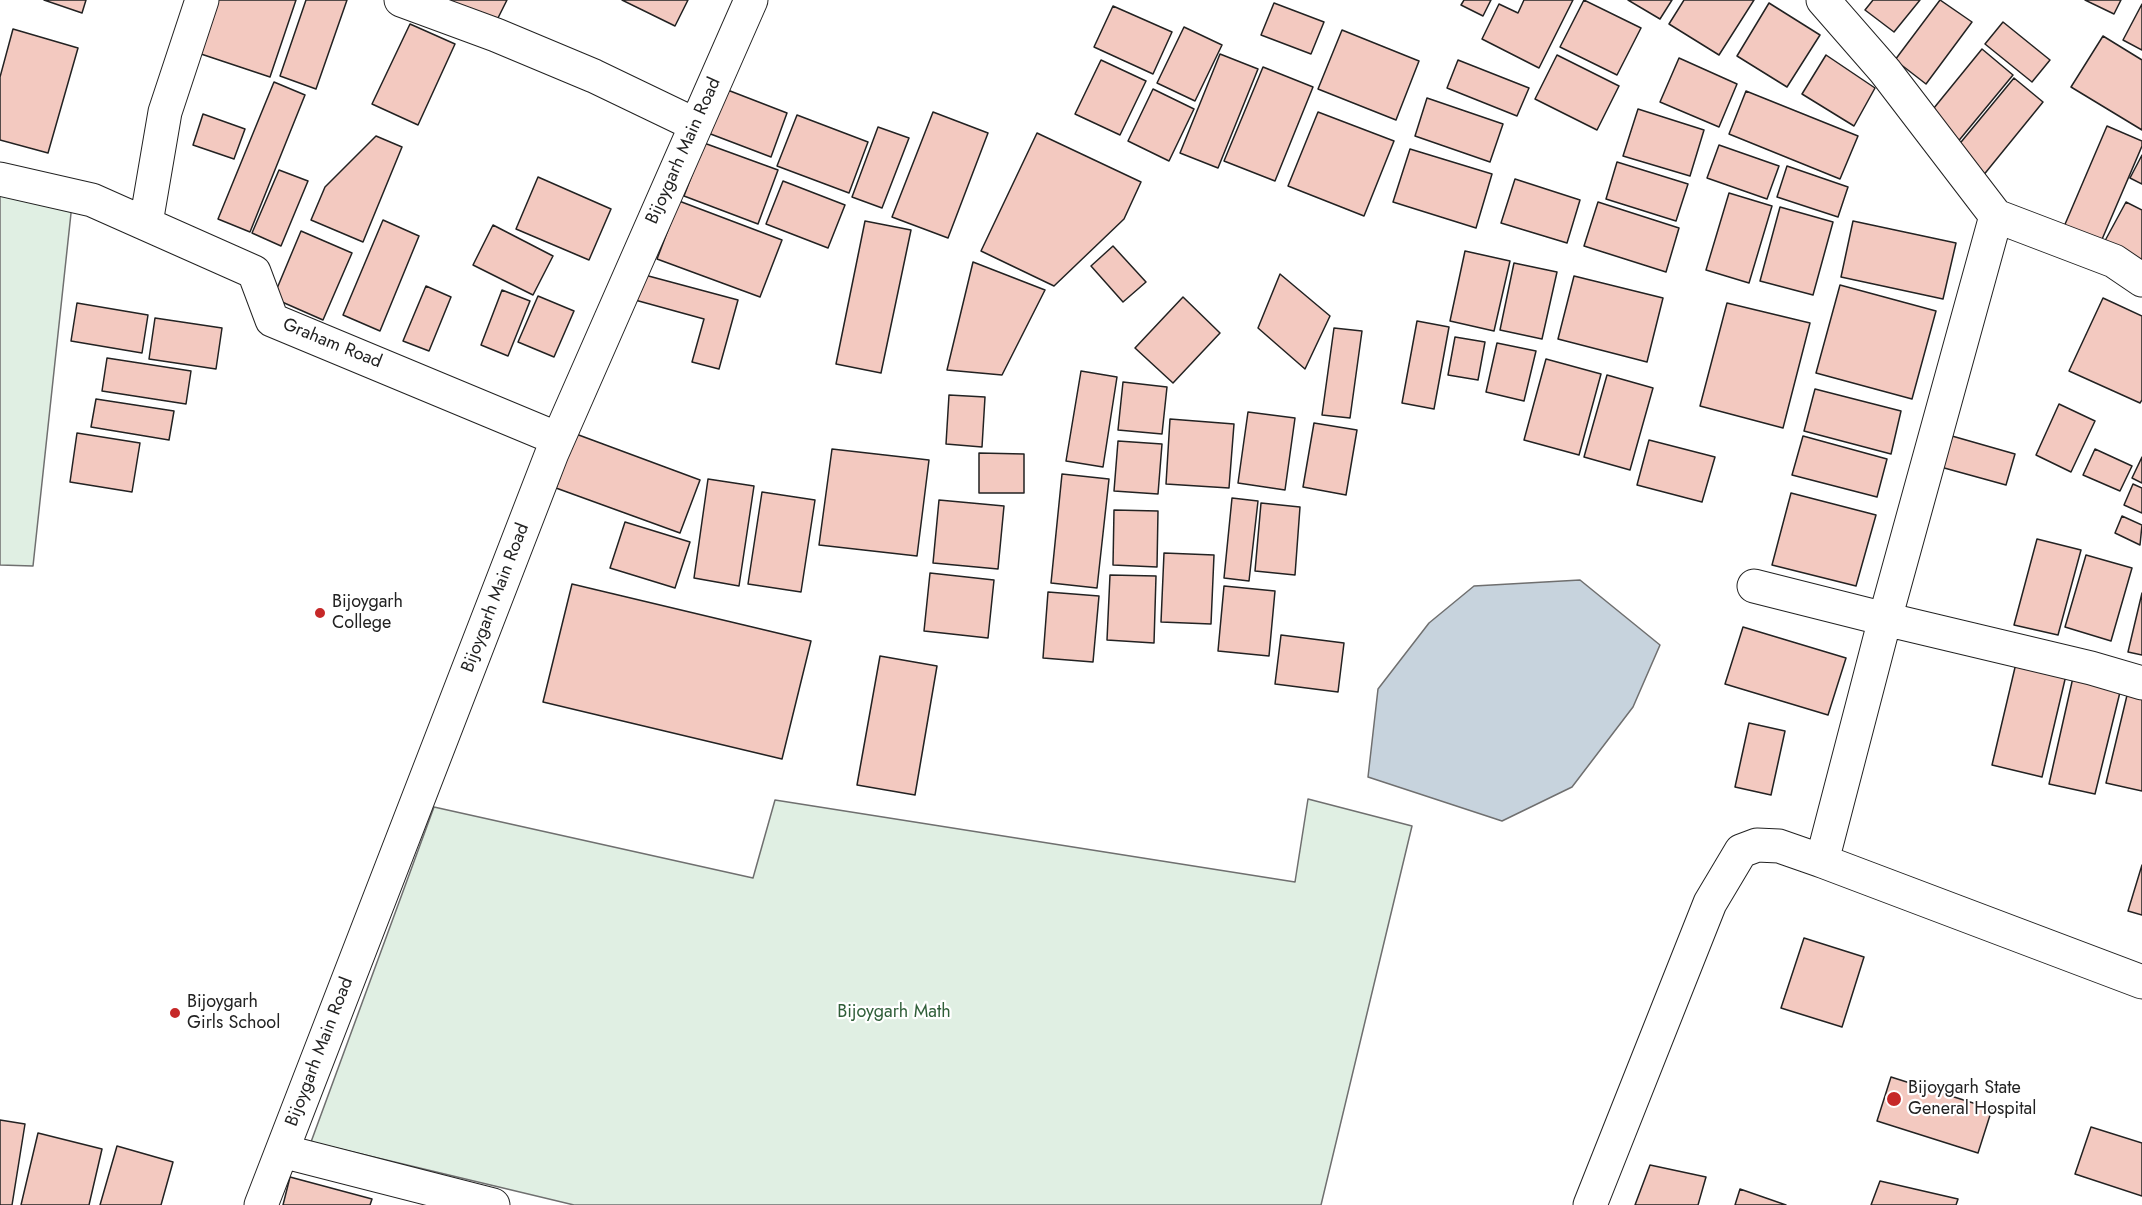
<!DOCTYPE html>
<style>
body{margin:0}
canvas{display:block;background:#fff}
</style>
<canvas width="2142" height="1205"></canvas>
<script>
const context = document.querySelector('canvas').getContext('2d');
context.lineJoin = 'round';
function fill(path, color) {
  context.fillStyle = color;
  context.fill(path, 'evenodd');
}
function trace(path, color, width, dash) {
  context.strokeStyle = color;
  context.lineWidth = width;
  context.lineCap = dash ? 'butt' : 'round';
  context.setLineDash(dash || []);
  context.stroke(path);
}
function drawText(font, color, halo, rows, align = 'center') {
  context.font = font + ' Jost,sans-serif';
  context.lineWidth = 4.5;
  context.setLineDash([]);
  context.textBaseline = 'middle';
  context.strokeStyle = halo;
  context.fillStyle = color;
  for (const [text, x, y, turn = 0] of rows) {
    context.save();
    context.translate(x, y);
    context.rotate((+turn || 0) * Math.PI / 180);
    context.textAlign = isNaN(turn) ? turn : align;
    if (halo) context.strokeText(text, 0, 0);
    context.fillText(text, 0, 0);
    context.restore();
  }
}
const green = new Path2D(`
 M 0,191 L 72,204 L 33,566 L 0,565 Z
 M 1308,799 L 1412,826 L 1321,1205 L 574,1205 L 311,1142 L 434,807 L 753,878 L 775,800 L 1295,882 Z`);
fill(green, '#e0efe3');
trace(green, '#6f6f6f', 1.5);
const water = new Path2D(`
 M 1580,580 L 1660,645 L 1633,707 L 1572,787 L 1502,821 L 1368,777 L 1378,689 L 1429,623 L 1474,586 Z`);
fill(water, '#c7d3dd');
trace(water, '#6f6f6f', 1.5);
const building = new Path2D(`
 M 44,0 L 86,0 L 82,13 Z
 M 215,0 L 296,0 L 270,77 L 198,53 Z
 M 306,0 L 347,0 L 316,89 L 280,76 Z
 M 447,0 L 507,0 L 495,24 Z
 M 622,0 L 688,0 L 675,26 Z
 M 1464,0 L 1491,0 L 1483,16 L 1461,5 Z
 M 1524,0 L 1573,0 L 1539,68 L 1482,39 L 1499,4 L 1518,13 Z
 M 1584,0 L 1641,28 L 1617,75 L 1560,47 Z
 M 1628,0 L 1672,0 L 1660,19 Z
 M 1684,0 L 1754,0 L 1719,55 L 1669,24 Z
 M 1873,0 L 1920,0 L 1894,32 L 1865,10 Z
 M 1940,0 L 1972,22 L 1926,84 L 1895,60 Z
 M 2085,0 L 2121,0 L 2114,14 Z
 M 1274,3 L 1324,22 L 1311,54 L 1261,35 Z
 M 1769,3 L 1820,35 L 1787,87 L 1737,56 Z
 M 2142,4 L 2142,50 L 2123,40 Z
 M 1113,6 L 1172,32 L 1153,74 L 1094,47 Z
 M 2003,22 L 2050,60 L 2032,82 L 1985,44 Z
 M 410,24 L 455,44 L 418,125 L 372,104 Z
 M 1184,27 L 1222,45 L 1195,101 L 1157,83 Z
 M 13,29 L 78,48 L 48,153 L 0,140 L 0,77 Z
 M 1342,30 L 1419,61 L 1396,120 L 1318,89 Z
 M 2103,36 L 2142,60 L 2142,130 L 2071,87 Z
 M 1982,49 L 2013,75 L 1956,144 L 1925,119 Z
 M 1220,54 L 1258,69 L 1218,168 L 1180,153 Z
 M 1557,55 L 1619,86 L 1597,130 L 1535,99 Z
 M 1826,55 L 1875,88 L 1854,126 L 1802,94 Z
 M 1679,58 L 1737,84 L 1719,127 L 1660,102 Z
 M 1101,60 L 1146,81 L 1120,135 L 1075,114 Z
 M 1458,60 L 1529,88 L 1517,116 L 1447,88 Z
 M 1263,67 L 1313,87 L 1275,181 L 1224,161 Z
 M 2014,78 L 2043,102 L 1982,177 L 1952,153 Z
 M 274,82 L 305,95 L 250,232 L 218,219 Z
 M 725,89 L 787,113 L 771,157 L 708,133 Z
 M 1153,89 L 1194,109 L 1169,161 L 1128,141 Z
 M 1746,91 L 1858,136 L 1840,179 L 1729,134 Z
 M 1427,98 L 1503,124 L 1490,162 L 1415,136 Z
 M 1638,109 L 1704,130 L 1690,176 L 1623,156 Z
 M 933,112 L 988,133 L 948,238 L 892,217 Z
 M 1318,112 L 1394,141 L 1364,216 L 1288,186 Z
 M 203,114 L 245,129 L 234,159 L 193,145 Z
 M 797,115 L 868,142 L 849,193 L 777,166 Z
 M 2107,126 L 2142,141 L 2142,146 L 2097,251 L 2060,236 Z
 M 878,127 L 909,138 L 882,208 L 852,197 Z
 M 1037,133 L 1141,182 L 1124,219 L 1054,286 L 981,251 Z
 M 376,136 L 402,147 L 363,242 L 311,220 L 325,187 Z
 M 704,143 L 778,170 L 758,224 L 684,196 Z
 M 1719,145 L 1779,166 L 1767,199 L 1707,178 Z
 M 1410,149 L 1492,174 L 1476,228 L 1393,202 Z
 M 2142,155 L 2142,184 L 2130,178 Z
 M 1617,162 L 1688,184 L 1676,221 L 1606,199 Z
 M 1787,166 L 1848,187 L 1838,217 L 1777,197 Z
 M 279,170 L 308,181 L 281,246 L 252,233 Z
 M 538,177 L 611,209 L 589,260 L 516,229 Z
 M 1515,179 L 1580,200 L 1567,243 L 1501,223 Z
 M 783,181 L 845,205 L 828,248 L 766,224 Z
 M 1729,193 L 1772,206 L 1749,283 L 1706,270 Z
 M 679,201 L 782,240 L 760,297 L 657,259 Z
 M 1598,202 L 1679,228 L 1666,272 L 1584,246 Z
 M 2126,202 L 2142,210 L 2142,272 L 2100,250 Z
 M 1780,207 L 1833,222 L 1813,295 L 1760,281 Z
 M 383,220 L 419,236 L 380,331 L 343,315 Z
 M 865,221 L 911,230 L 881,373 L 836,364 Z
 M 1853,221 L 1956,243 L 1943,299 L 1841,277 Z
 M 493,225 L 553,256 L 533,295 L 473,265 Z
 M 301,231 L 352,253 L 323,320 L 273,298 Z
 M 1113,246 L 1146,282 L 1123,302 L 1091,266 Z
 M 1465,251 L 1510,261 L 1494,331 L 1450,321 Z
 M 973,262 L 1045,290 L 1002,375 L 947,370 Z
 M 1514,263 L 1557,272 L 1542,339 L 1500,330 Z
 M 641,274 L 738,300 L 719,369 L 692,362 L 704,319 L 635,300 Z
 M 1280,274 L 1330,316 L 1305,369 L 1258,328 Z
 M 1574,276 L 1663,298 L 1647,362 L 1558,339 Z
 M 1840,285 L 1936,311 L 1912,399 L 1816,373 Z
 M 426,286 L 451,297 L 429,351 L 403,341 Z
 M 502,290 L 530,301 L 508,356 L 481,345 Z
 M 538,296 L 574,311 L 554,357 L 518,342 Z
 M 1183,297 L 1220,333 L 1173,383 L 1135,348 Z
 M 2103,298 L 2142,316 L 2142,400 L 2140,403 L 2069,371 Z
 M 77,303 L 148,315 L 142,353 L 71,341 Z
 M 1727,303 L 1810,323 L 1783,428 L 1700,406 Z
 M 155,318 L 222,328 L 216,369 L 149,359 Z
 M 1417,321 L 1449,327 L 1434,409 L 1402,403 Z
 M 1334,328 L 1362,331 L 1350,418 L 1322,415 Z
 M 1455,337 L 1485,342 L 1478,380 L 1448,375 Z
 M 1497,343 L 1536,351 L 1524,401 L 1486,392 Z
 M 107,358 L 191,371 L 186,404 L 102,391 Z
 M 1546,359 L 1601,374 L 1579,455 L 1524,440 Z
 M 1081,371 L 1117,377 L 1103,467 L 1066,461 Z
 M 1607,375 L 1653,388 L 1630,470 L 1584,457 Z
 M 1123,382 L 1167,387 L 1162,434 L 1118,430 Z
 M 1815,389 L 1901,411 L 1891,454 L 1804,431 Z
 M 949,395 L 985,397 L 982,447 L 946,444 Z
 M 96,399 L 174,411 L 169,440 L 91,427 Z
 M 2059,404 L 2095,421 L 2071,472 L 2036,455 Z
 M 1248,412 L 1295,418 L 1285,490 L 1238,483 Z
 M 1170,419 L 1234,424 L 1229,488 L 1166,484 Z
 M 1314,423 L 1357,430 L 1346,495 L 1303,487 Z
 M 77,433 L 140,443 L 132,492 L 70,482 Z
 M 576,434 L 700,480 L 680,533 L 556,488 Z
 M 1945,434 L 2015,454 L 2006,485 L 1937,466 Z
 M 1803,436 L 1887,459 L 1877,497 L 1792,475 Z
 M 1649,440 L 1715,457 L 1702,502 L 1637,485 Z
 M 1118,441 L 1162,444 L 1158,494 L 1114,491 Z
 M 832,449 L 929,460 L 917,556 L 819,545 Z
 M 2095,449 L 2132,466 L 2120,491 L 2083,475 Z
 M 979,453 L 1024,454 L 1024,493 L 979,493 Z
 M 2142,457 L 2142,483 L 2132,478 Z
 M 1062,474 L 1109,479 L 1097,588 L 1051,583 Z
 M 708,479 L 754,486 L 739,586 L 694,578 Z
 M 2133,484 L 2142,488 L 2142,513 L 2124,505 Z
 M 762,492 L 815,500 L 801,592 L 748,584 Z
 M 1791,493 L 1876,515 L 1856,586 L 1772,565 Z
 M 1232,498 L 1258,501 L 1249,581 L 1224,578 Z
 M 939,500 L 1004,506 L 998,569 L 933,563 Z
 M 1261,503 L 1300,507 L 1295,575 L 1255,571 Z
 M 1114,510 L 1158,511 L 1157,567 L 1113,565 Z
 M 2122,516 L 2142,525 L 2140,545 L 2115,533 Z
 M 625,522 L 690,542 L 675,588 L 610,568 Z
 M 2037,539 L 2081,550 L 2058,635 L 2014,625 Z
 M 1164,553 L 1214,555 L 1211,624 L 1161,622 Z
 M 2086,555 L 2132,568 L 2111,641 L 2065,627 Z
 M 930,573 L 994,580 L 988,638 L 924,631 Z
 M 1110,575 L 1156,576 L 1154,643 L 1107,640 Z
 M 572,584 L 811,641 L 782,759 L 543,702 Z
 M 1224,586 L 1275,591 L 1269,656 L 1218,651 Z
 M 1048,592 L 1099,596 L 1093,662 L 1043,658 Z
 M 2142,593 L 2142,655 L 2128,652 Z
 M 1743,627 L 1846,658 L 1828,715 L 1725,684 Z
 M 1281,635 L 1344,643 L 1338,692 L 1275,684 Z
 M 880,656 L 937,666 L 915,795 L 857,785 Z
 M 2017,659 L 2067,671 L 2042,777 L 1992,765 Z
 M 2074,673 L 2122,684 L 2095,794 L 2049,784 Z
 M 2129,687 L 2142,690 L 2142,791 L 2106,783 Z
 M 1749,723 L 1785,731 L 1771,795 L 1735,787 Z
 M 2142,865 L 2142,915 L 2128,911 Z
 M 1804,938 L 1864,957 L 1842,1027 L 1781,1008 Z
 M 1891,1077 L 1992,1109 L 1978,1153 L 1877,1121 Z
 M 0,1120 L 25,1124 L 12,1205 L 0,1205 Z
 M 2091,1127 L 2142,1143 L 2142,1196 L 2075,1174 Z
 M 38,1133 L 102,1149 L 89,1205 L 21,1205 Z
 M 117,1146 L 173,1162 L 161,1205 L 100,1205 Z
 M 1650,1165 L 1706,1177 L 1698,1205 L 1635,1205 Z
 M 290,1177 L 372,1199 L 370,1205 L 283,1205 Z
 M 1880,1181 L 1958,1199 L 1956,1205 L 1871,1205 Z
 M 1740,1189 L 1786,1205 L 1735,1205 Z`);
fill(building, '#f3c9c0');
trace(building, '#222', 1.5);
const minor = new Path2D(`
 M 401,0 L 496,35 L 594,76 L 696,125
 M 1823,0 L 1885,71 L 1996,216 L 2114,261 L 2142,280
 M 0,179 L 92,200 L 254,272 L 272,320 L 558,439
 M 146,223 L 165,112 L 202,0
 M 1754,586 L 1885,619 L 2091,668 L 2142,683
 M 1822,861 L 1885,619 L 1996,216
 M 282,1151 L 493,1205
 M 261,1205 L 552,453 L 751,0
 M 1590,1205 L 1710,903 L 1741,851 L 1757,845 L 1779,846 L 1822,861 L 2142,982`);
trace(minor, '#222', 35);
trace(minor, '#fff', 33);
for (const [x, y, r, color] of [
 [320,613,6,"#c62828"],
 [175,1013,6,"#c62828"],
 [1894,1099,8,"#c62828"]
]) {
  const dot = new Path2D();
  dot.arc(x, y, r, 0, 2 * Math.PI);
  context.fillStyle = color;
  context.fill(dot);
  trace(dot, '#fff', 2);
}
drawText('18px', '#222', '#fff', [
 ["Bijoygarh Main Road",684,151,-66],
 ["Graham Road",332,344,22],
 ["Bijoygarh Main Road",496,598,-69],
 ["Bijoygarh Main Road",320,1052,-69]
]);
drawText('18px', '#222', '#fff', [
 ["Bijoygarh",332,603],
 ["College",332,624],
 ["Bijoygarh",187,1003],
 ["Girls School",187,1024],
 ["Bijoygarh State",1908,1089],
 ["General Hospital",1908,1110]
], 'left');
drawText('18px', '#2f5e38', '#fff', [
 ["Bijoygarh Math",894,1013]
]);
</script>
